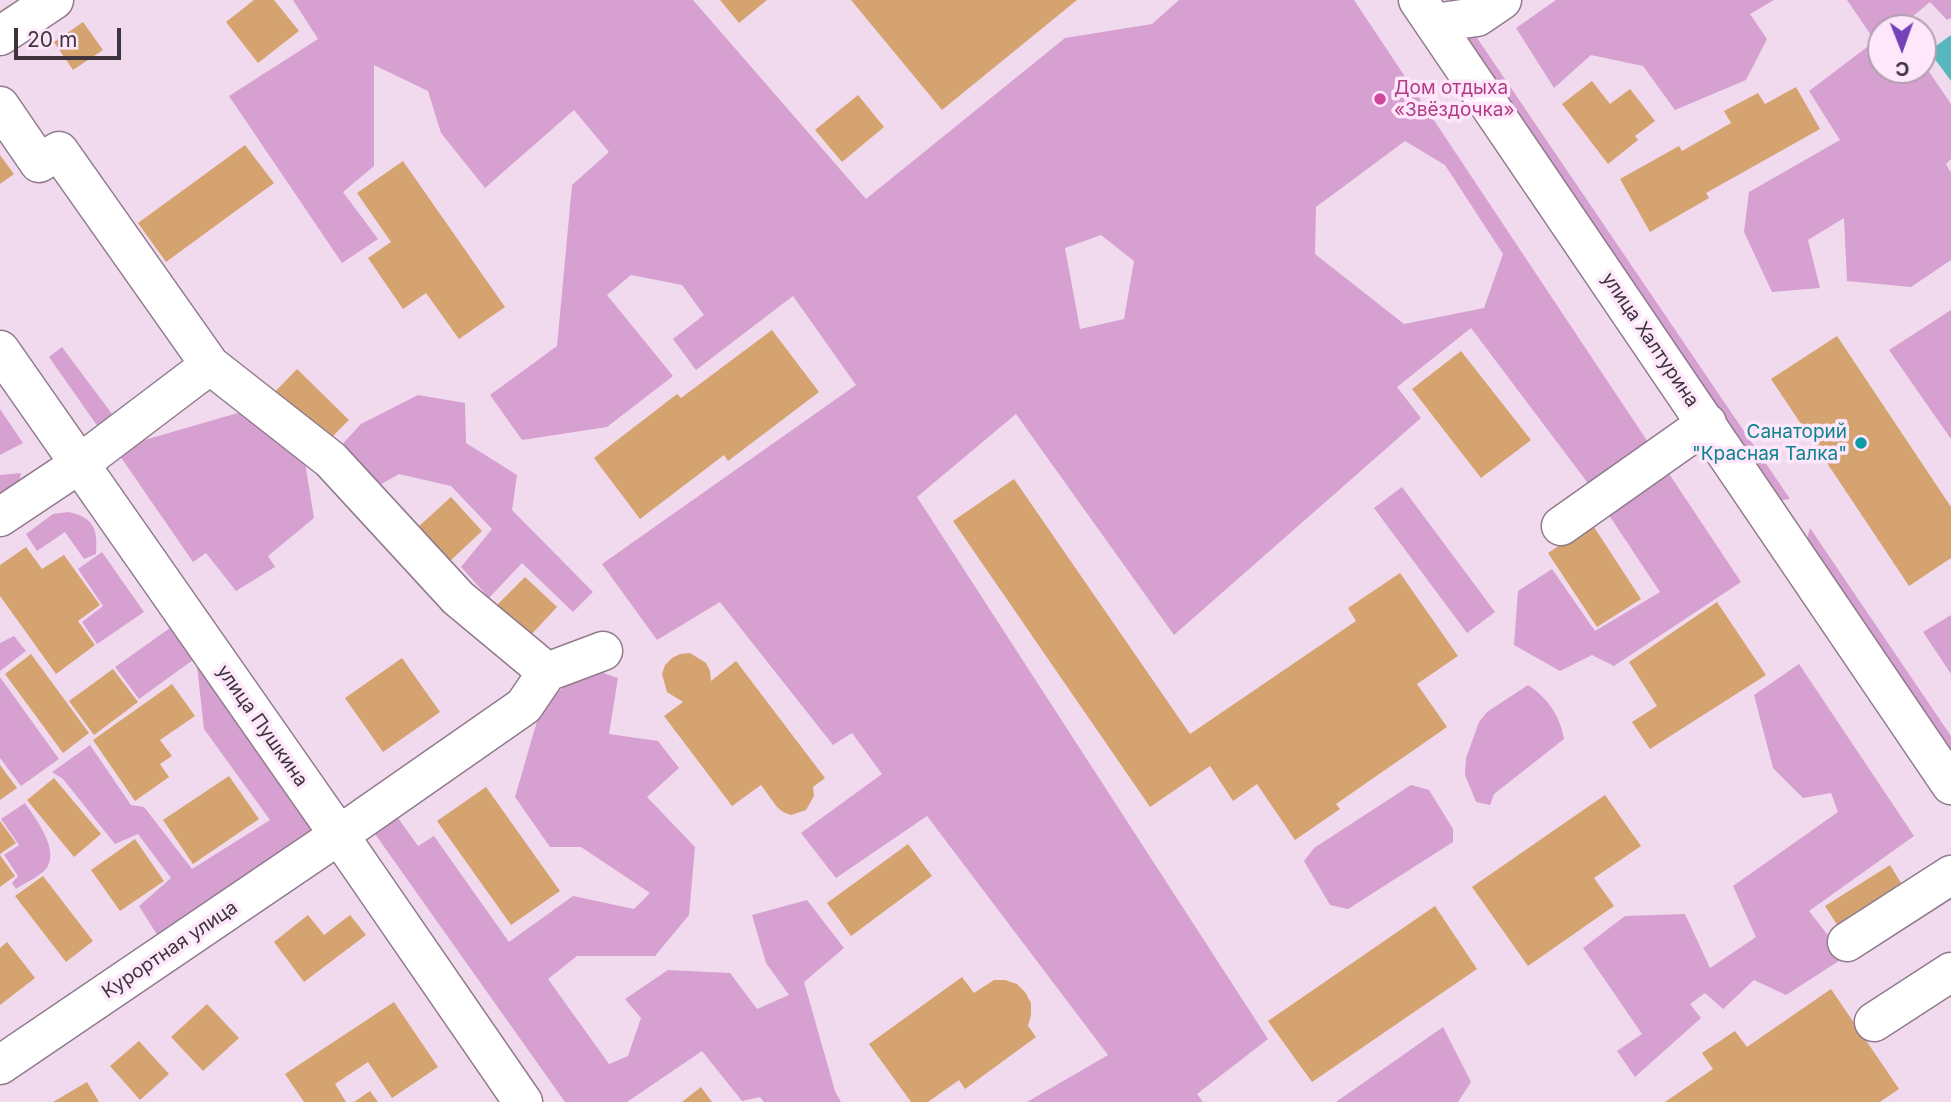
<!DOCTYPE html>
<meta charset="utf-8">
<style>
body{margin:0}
#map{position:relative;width:1951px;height:1102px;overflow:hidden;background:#f1daee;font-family:Inter,sans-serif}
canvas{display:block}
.north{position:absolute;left:1867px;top:14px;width:70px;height:70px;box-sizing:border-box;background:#fee7fb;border:2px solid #b19faf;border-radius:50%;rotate:179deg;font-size:19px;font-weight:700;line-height:28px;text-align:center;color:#3d343c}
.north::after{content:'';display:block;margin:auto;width:24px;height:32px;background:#7441b8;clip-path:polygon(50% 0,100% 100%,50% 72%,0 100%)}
.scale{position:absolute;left:14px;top:28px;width:107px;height:32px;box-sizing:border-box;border:4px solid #3d343c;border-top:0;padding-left:9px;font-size:21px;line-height:24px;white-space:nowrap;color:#3d343c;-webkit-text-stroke:5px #fee7fb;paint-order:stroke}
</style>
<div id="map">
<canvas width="1951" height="1102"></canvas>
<div class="north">С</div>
<div class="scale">20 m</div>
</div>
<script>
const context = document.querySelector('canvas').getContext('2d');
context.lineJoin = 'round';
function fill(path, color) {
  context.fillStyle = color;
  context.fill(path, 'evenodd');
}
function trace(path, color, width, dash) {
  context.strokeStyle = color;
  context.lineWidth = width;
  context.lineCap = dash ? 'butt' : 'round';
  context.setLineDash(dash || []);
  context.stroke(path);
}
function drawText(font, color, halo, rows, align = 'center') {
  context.font = font + ' Inter,sans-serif';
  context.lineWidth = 7;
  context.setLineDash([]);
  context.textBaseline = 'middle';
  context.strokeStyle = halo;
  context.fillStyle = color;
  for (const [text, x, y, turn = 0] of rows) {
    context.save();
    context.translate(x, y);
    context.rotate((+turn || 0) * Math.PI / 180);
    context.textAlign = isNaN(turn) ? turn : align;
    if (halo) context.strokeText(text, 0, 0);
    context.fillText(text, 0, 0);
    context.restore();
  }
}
fill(new Path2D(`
 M 293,0 L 693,0 L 866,199 L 1065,38 L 1152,24 L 1179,0 L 1354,0 L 1741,582 L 1614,666 L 1592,655 L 1560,671 L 1514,645 L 1518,591 L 1552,569 L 1595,631 L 1660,592 L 1587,482 L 1471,328 L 1397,387 L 1421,418 L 1174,635 L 1016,414 L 917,497 L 1268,1039 L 1197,1094 L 1203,1102 L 1027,1102 L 1108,1055 L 927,816 L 836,878 L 801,833 L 882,774 L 852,733 L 833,745 L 720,602 L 657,640 L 602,564 L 856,385 L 793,296 L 696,370 L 673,339 L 704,315 L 682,285 L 631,275 L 607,295 L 673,376 L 607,427 L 522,440 L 490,395 L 557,346 L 572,185 L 609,152 L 574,110 L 485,188 L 441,133 L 428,91 L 374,65 L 374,166 L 343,192 L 378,239 L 342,263 L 229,96 L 318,39 ZM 1405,141 L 1445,165 L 1503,254 L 1484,308 L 1404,324 L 1315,254 L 1316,207 ZM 1101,235 L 1134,261 L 1124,319 L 1080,329 L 1065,248 Z
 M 1556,0 L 1774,0 L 1750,14 L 1767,39 L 1746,80 L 1675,110 L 1643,66 L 1591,55 L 1554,88 L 1516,28 Z
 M 1847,0 L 1951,0 L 1951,18 L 1947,20 L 1930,2 L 1899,28 L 1881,28 L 1881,70 L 1923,70 L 1923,63 L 1951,104 L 1951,159 L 1946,164 L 1951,173 L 1951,260 L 1911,287 L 1847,281 L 1844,218 L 1808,240 L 1820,288 L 1772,292 L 1744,232 L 1749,192 L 1840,140 L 1809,91 L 1875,41 Z
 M 1453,30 L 1473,32 L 1790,499 L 1774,501 Z
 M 1951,310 L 1951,439 L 1889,350 Z
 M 62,347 L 118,422 L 103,434 L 49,357 Z
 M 418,395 L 465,403 L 466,443 L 517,475 L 512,510 L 593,592 L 573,612 L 522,563 L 489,598 L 461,567 L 492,529 L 451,486 L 399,474 L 371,490 L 336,451 L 361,424 Z
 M 0,409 L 23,443 L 0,455 Z
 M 248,410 L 304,456 L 314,518 L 268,556 L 275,567 L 236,591 L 206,553 L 193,562 L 120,456 L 141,441 Z
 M 21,473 L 19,482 L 0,495 L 0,475 Z
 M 1402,487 L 1495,612 L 1467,633 L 1374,508 Z
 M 68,512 C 94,517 98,529 96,554 L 84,559 L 65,532 L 37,551 L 26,534 L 53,514 Z
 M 1810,528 L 1951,736 L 1951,761 L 1805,546 Z
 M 102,552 L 144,612 L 97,644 L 82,622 L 103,606 L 78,569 Z
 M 1951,615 L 1951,674 L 1923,632 Z
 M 170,628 L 193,660 L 139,699 L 115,667 Z
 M 14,636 L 26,651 L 0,671 L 0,643 Z
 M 209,660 L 331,830 L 163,944 L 139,906 L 171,878 L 138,834 L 115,844 L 63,779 L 52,772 L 90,745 L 131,805 L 144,807 L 192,869 L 270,820 L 204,729 L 197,666 Z
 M 1799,664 L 1914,836 L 1809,911 L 1845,957 L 1786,995 L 1754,980 L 1723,1009 L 1705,993 L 1690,1004 L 1701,1018 L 1635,1077 L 1617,1051 L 1642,1034 L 1583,948 L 1625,916 L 1685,914 L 1710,968 L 1756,937 L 1733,886 L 1838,812 L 1831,793 L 1803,798 L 1773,768 L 1754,695 Z
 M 589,668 L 618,678 L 609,734 L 658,741 L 679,768 L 647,797 L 695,847 L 689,915 L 655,956 L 577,956 L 548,979 L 609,1064 L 628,1056 L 641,1018 L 625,999 L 668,970 L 730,973 L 757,1009 L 789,995 L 766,963 L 752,915 L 807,900 L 844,948 L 804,982 L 835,1091 L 841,1102 L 764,1102 L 760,1097 L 742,1101 L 702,1051 L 627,1102 L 565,1102 L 375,834 L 398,818 L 418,846 L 434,836 L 509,942 L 573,896 L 634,909 L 650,893 L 581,847 L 550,847 L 515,797 L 542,704 Z
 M 0,677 L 59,759 L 21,786 L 0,758 Z
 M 1528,685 C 1548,698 1560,716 1564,739 L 1494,794 L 1490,805 L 1476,802 L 1465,775 L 1466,758 L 1479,722 L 1487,712 Z
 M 1411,785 L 1429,790 L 1453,829 L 1453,842 L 1348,909 L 1330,905 L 1304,861 L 1314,848 Z
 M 25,803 C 35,818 62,852 45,870 C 38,877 25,883 16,889 L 12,883 L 18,876 L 4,855 L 19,845 L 1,819 Z
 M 1443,1027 L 1471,1082 L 1458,1102 L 1336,1102 Z`), '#d6a0d1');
fill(new Path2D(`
 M 1951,35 L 1951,81 L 1929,51 Z`), '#57b7bf');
fill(new Path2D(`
 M 254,0 L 274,0 L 299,31 L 258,63 L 226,22 Z
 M 720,0 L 767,0 L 739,23 Z
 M 851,0 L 1077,0 L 942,110 Z
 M 83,22 L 103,50 L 73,70 L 54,42 Z
 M 1592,81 L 1610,104 L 1630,89 L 1655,121 L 1635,136 L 1638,140 L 1608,164 L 1562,104 Z
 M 1796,87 L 1820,129 L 1706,193 L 1709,198 L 1650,232 L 1620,179 L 1679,146 L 1682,151 L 1731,123 L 1724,111 L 1758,93 L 1765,104 Z
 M 858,95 L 884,127 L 842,162 L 815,130 Z
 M 245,145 L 274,183 L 166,262 L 138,223 Z
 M 0,155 L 14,174 L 0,184 Z
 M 403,161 L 505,307 L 459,339 L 426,293 L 403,309 L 368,258 L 391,242 L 357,193 Z
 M 772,330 L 819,392 L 728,461 L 724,455 L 640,519 L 594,458 L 677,394 L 681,398 Z
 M 1837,336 L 1951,507 L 1951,558 L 1909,586 L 1771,379 Z
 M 1461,351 L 1531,440 L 1481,478 L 1412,389 Z
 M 297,369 L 349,420 L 321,448 L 270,397 Z
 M 1014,479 L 1190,734 L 1356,621 L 1348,608 L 1400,573 L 1458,656 L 1417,684 L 1447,727 L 1336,804 L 1340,809 L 1295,840 L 1257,784 L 1233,801 L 1210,766 L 1150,807 L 953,521 Z
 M 451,497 L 482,531 L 448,563 L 417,528 Z
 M 1592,524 L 1641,599 L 1597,627 L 1548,553 Z
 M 26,547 L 42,569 L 64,555 L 100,605 L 78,621 L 95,645 L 56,674 L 0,596 L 0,565 Z
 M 525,577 L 557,607 L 528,638 L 495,607 Z
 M 1717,602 L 1766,675 L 1650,749 L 1632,722 L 1657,706 L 1629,662 Z
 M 690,653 L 706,663 L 710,671 L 711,681 L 736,661 L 825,778 L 813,787 L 814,796 L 806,810 L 791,815 L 783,812 L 777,807 L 761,785 L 732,806 L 664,716 L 683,702 L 667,692 L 662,674 L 665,665 L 672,658 L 680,654 Z
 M 31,654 L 89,733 L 63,753 L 5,674 Z
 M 402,658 L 440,712 L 383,752 L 345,698 Z
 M 113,669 L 138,702 L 94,735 L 69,701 Z
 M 172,684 L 195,716 L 160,740 L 172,756 L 160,764 L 169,777 L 135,801 L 93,740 Z
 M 0,765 L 17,788 L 0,800 Z
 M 229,776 L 259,819 L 193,864 L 163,820 Z
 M 54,778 L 101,834 L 74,857 L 27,800 Z
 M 486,787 L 560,891 L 511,925 L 437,821 Z
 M 1605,795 L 1641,846 L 1594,878 L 1614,906 L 1528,966 L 1472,887 Z
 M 0,821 L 16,843 L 0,854 Z
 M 135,839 L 164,881 L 120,911 L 91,870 Z
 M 908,844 L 932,876 L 851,936 L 827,903 Z
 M 0,855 L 15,876 L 0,887 Z
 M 1890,865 L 1903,886 L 1838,926 L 1825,906 Z
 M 43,876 L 93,941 L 66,962 L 15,896 Z
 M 1435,906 L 1477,969 L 1312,1082 L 1268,1021 Z
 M 308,915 L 324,935 L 350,915 L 366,935 L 304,982 L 274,942 Z
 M 7,942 L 35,978 L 0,1005 L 0,948 Z
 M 962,977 L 974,993 L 994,980 L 1005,980 L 1017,984 L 1025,992 L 1031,1003 L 1031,1015 L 1028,1026 L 1036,1037 L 965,1089 L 959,1080 L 928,1102 L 911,1102 L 869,1044 Z
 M 1831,989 L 1899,1089 L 1880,1102 L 1665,1102 L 1713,1069 L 1702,1053 L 1735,1031 L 1747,1047 Z
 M 394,1002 L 438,1067 L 392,1098 L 368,1062 L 335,1084 L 346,1102 L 304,1102 L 285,1074 Z
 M 207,1004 L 239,1038 L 203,1071 L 171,1037 Z
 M 139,1041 L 169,1074 L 140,1100 L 110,1066 Z
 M 87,1082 L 99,1102 L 53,1102 Z
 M 701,1087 L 712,1102 L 682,1102 Z
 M 370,1091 L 378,1102 L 354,1102 Z`), '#d5a36f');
const minor = new Path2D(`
 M 1418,0 L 1951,785
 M 1434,23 L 1477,17 L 1502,0
 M 0,36 L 54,0
 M 0,106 L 39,163 L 59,151 L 210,365 L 331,460 L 458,598 L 547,672
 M 0,350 L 339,835 L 523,1102
 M 0,517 L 78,465 L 210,365
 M 1561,526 L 1707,423
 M 1847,942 L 1951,875
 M 1874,1022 L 1951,972
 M 0,1065 L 339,835 L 524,706 L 547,672 L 603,651`);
trace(minor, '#907b8d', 41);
trace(minor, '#fff', 38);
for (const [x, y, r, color] of [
 [1380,99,7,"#d1479c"],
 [1861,443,7,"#0f9aa8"]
]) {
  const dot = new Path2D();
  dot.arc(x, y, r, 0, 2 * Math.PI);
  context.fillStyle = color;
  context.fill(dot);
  trace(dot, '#fee7fb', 2.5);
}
drawText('19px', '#b23c85', '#fee7fb', [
 ["Дом отдыха",1394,88],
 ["«Звёздочка»",1394,110]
], 'left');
drawText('19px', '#3d343c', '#fee7fb', [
 ["улица Халтурина",1650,340,56],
 ["улица Пушкина",262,726,55],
 ["Курортная улица",170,950,-34]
]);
drawText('19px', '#0d838f', '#fee7fb', [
 ["Санаторий",1847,432],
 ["\"Красная Талка\"",1847,454]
], 'right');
</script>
